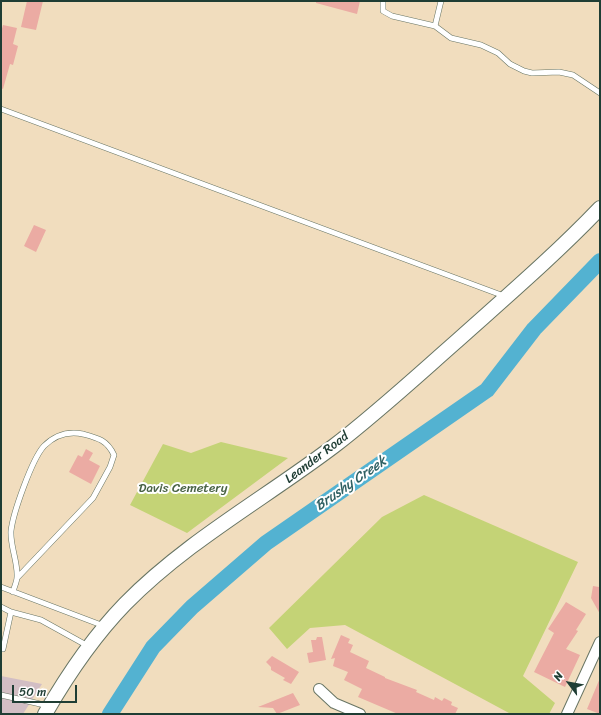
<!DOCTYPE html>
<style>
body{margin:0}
#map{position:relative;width:601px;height:715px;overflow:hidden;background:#f1ddbe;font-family:Sriracha,sans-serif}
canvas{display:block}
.frame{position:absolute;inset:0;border:2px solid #1f3d34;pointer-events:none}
.north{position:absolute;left:549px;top:663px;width:40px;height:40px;-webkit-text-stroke:3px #fff;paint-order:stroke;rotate:302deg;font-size:11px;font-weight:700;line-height:16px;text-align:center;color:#1f3d34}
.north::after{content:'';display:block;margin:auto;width:14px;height:18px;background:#1f3d34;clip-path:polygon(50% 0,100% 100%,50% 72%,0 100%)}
.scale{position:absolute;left:12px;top:685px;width:65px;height:18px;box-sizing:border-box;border:2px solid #1f3d34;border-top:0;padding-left:5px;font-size:12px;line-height:14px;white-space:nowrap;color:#1f3d34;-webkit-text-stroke:3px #fff;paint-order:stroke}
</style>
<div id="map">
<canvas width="601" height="715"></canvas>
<div class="frame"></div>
<div class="north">N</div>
<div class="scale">50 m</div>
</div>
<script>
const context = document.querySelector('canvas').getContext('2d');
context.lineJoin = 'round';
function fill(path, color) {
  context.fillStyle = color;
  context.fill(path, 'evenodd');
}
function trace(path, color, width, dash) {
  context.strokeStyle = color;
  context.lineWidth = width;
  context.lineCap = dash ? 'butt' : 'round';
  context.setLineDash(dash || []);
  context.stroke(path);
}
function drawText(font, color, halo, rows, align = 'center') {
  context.font = font + ' Sriracha,sans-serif';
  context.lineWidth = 4;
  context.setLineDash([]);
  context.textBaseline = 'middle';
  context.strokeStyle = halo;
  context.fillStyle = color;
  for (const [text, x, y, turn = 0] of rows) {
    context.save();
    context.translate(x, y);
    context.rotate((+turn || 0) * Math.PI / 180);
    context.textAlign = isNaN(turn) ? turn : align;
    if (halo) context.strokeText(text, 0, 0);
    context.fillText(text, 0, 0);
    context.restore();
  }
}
fill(new Path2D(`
 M 1,676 L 42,684 L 23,714 L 1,714 Z`), '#d2bec4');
fill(new Path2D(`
 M 221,442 L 288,458 L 187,533 L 130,505 L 163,444 L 191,453 Z
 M 424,495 L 578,562 L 523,676 L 555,703 L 549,714 L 509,713 L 345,625 L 310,628 L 287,649 L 269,628 L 382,517 Z`), '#c4d376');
trace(new Path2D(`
 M 110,714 L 153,647 L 192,607 L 266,543 L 487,390 L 534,329 L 600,261`), '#53b2d1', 16);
fill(new Path2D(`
 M 27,1 L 43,1 L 36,30 L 21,27 Z
 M 316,1 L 360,1 L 357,14 L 316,3 Z
 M 3,25 L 17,28 L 13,44 L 18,46 L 13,65 L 10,64 L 3,89 L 1,88 L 1,32 Z
 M 34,225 L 46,230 L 36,252 L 24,246 Z
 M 86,449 L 93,453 L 89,460 L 100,466 L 91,484 L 69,472 L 78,455 L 82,457 Z
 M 593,586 L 599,587 L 600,590 L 600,614 L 591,598 Z
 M 566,602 L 586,614 L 576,630 L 578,631 L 566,649 L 580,655 L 565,687 L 534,672 L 554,633 L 548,629 Z
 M 341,635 L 350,639 L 348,643 L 353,645 L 350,652 L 369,661 L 366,668 L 385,677 L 385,678 L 417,690 L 416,692 L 434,700 L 435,697 L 442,701 L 444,698 L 452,702 L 451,705 L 458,708 L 455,714 L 398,714 L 358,697 L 362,689 L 344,680 L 348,672 L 333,666 L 335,658 L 331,659 Z
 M 317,637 L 322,637 L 326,660 L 309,663 L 307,653 L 313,652 L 311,640 L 316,640 Z
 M 272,656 L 299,672 L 291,684 L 283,680 L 285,678 L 271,670 L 271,667 L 266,662 Z
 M 600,678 L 600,714 L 587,709 Z
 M 293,693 L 300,705 L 277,714 L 273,708 L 258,707 Z`), '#ebaba3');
const lane = new Path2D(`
 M 383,1 L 383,11 L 392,16 L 435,26 L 451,38 L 481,45 L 498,53 L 510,64 L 524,71 L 532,73 L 559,72 L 573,75 L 600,93
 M 435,26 L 441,1
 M 1,109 L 504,296
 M 1,587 L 104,626
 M 13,592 C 14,587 17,582 17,577 C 18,562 10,546 11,531 C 13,513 32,459 44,446 C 55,435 68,431 83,434 C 98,438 107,440 114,455 L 110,467 L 93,498 L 17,578
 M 1,607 L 11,612
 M 3,649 L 11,612 L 41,620 L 88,646
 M 1,695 L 49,706`);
const street = new Path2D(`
 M 319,689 L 334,703 L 360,714
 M 567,714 L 600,642`);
const secondary = new Path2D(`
 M 45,714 C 68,674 93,637 125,604 C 187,541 264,499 334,446 C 377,413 417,376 458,340 C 506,297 555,255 600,208`);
trace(lane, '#687564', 6);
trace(street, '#687564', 12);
trace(secondary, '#687564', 16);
trace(lane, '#fff', 5);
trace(street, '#fff', 10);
trace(secondary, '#fff', 14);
drawText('13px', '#1f3d34', '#fff', [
 ["Leander Road",317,458,-37]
]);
drawText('13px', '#486244', '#fff', [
 ["Davis Cemetery",183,489]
]);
drawText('italic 14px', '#2f6063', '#fff', [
 ["Brushy Creek",351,484,-35]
]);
</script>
